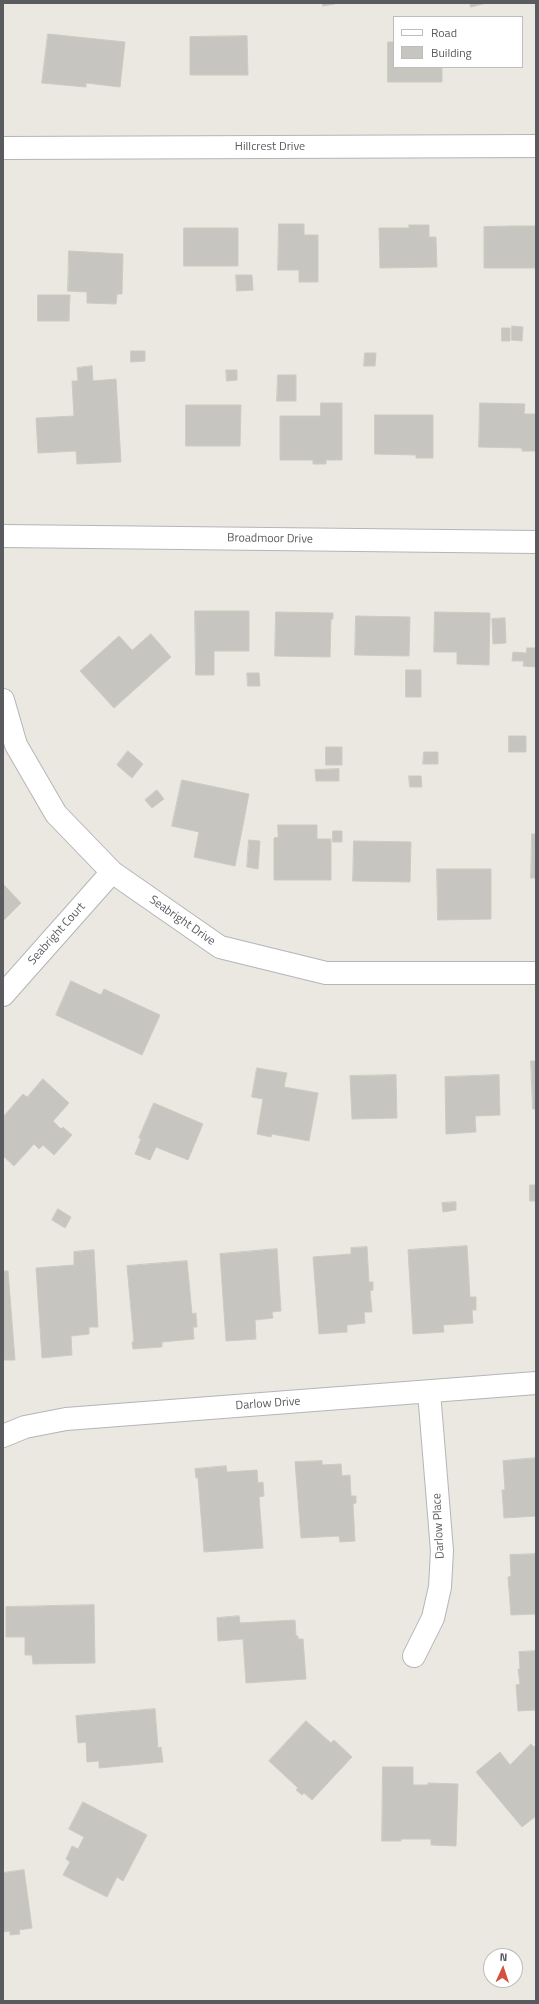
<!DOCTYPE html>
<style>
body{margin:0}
#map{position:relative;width:539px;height:2004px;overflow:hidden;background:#eae8e0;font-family:"Titillium Web",sans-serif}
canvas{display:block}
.frame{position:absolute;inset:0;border:4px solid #595b5f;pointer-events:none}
.legend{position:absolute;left:393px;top:16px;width:130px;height:52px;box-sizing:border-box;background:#fff;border:1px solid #bdbdbf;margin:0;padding:5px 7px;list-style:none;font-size:12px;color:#595b5f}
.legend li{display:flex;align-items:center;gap:8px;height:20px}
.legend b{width:20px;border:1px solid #bdbdbf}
.north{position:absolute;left:483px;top:1948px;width:40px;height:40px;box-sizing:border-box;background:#fff;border:1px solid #bdbdbf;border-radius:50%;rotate:3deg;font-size:11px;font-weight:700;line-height:16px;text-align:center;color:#595b5f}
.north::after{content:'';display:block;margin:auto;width:14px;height:18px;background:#d3513d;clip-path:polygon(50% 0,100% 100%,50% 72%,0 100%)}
</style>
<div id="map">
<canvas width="539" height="2004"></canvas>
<div class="frame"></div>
<ul class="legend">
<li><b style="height:5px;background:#fff"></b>Road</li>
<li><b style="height:11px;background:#c7c5bf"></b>Building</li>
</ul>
<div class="north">N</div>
</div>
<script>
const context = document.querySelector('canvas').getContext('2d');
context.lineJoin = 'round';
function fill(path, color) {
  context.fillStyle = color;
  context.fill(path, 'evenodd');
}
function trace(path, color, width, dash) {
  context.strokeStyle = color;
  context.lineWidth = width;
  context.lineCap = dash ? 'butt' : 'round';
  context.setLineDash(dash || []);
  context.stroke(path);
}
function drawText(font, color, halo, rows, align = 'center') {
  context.font = font + ' "Titillium Web",sans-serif';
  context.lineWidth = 3;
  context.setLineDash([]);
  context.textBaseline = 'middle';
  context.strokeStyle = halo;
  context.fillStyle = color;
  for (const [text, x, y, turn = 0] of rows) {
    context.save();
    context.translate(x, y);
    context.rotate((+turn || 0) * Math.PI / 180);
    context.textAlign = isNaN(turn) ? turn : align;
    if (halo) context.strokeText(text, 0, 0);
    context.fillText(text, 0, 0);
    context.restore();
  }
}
const building = new Path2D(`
 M 323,3 L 335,3 L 335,4 L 323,6 Z
 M 470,3 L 487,3 L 471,7 Z
 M 48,34 L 125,42 L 120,87 L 86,83 L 86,87 L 42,83 Z
 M 247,36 L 248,75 L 190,75 L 190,37 Z
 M 388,42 L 394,42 L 394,67 L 442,67 L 442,82 L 388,82 Z
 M 279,224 L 304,224 L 304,235 L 318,235 L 318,282 L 299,282 L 299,270 L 278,270 Z
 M 409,225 L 429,225 L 429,237 L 436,237 L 437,267 L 380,268 L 379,228 L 409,228 Z
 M 511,226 L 536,226 L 536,268 L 484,268 L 484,227 Z
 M 184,228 L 238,228 L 238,266 L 184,266 Z
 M 69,251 L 123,254 L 122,294 L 117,294 L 116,304 L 87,303 L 87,292 L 68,291 Z
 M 236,275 L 252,275 L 253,290 L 237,291 Z
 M 38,295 L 70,295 L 69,321 L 38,321 Z
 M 512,326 L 523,327 L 522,341 L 512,340 Z
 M 502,328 L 510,328 L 510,341 L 502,341 Z
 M 131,351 L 145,351 L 145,361 L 131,362 Z
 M 365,353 L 376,353 L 375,366 L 364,366 Z
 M 92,366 L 93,381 L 116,379 L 121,462 L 77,464 L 76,451 L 38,453 L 36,418 L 74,416 L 72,381 L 78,381 L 77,368 Z
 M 226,370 L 237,370 L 237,380 L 227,381 Z
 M 278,375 L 296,375 L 296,401 L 277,401 Z
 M 321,403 L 342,403 L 342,460 L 326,460 L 326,464 L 313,464 L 313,460 L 280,460 L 280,416 L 320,416 Z
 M 480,403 L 525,404 L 524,414 L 536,414 L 536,451 L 522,451 L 522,448 L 479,447 Z
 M 186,405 L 241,405 L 240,446 L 186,446 Z
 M 375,415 L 433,415 L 433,458 L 416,458 L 416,455 L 375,454 Z
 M 195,611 L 249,611 L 249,651 L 214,651 L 214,675 L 196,675 Z
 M 276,612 L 333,613 L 333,619 L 331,619 L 330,657 L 275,656 Z
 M 435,612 L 490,613 L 489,665 L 457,664 L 457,652 L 434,652 Z
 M 356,616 L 410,617 L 409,656 L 355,655 Z
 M 505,618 L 506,643 L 493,644 L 492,619 Z
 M 151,634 L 171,657 L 114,708 L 80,671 L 119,636 L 132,650 Z
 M 527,648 L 536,648 L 536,667 L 523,666 L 524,661 L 512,661 L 513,652 L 526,653 Z
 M 406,670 L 421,670 L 421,697 L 406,697 Z
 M 247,673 L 259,673 L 260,686 L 248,686 Z
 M 509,736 L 526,736 L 526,752 L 509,752 Z
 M 326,747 L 342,747 L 342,765 L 326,765 Z
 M 128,751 L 143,764 L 132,778 L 117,765 Z
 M 424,752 L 438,752 L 438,764 L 423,764 Z
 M 339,769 L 339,781 L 316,781 L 315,770 Z
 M 409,776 L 421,776 L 422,787 L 410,787 Z
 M 182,780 L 249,794 L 235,866 L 194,857 L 199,832 L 172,826 Z
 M 157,790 L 164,799 L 152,808 L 145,800 Z
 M 278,825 L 317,825 L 317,839 L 331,839 L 331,880 L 274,880 L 274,838 L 278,837 Z
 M 333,831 L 342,831 L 342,842 L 333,842 Z
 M 532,834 L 536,834 L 536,878 L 531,878 Z
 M 249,840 L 260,841 L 258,869 L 247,867 Z
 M 354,841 L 411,842 L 410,882 L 353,881 Z
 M 437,869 L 491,869 L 491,919 L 438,920 Z
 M 3,884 L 21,903 L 3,921 Z
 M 71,981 L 101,995 L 104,989 L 160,1015 L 142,1055 L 56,1015 Z
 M 531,1061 L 536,1061 L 536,1109 L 533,1109 Z
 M 257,1068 L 287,1073 L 284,1087 L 318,1093 L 309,1141 L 272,1134 L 271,1137 L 257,1134 L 263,1099 L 252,1097 Z
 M 396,1075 L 397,1118 L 352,1119 L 350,1076 Z
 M 499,1075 L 500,1115 L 475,1116 L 476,1132 L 446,1134 L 445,1077 Z
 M 43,1079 L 69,1103 L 53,1121 L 61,1129 L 63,1127 L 72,1135 L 54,1155 L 43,1145 L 39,1149 L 34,1144 L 14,1166 L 3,1156 L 3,1117 L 23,1094 L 27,1097 Z
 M 154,1103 L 203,1124 L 188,1160 L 156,1147 L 150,1160 L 135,1154 L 141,1139 L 139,1138 Z
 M 530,1185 L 536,1185 L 536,1201 L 530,1201 Z
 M 456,1202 L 456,1210 L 443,1212 L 442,1203 Z
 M 58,1209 L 71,1217 L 65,1228 L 52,1220 Z
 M 467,1246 L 470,1297 L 476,1297 L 476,1310 L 472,1310 L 473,1323 L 443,1325 L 444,1332 L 413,1334 L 408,1250 Z
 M 367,1247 L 369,1282 L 373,1282 L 373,1290 L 370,1291 L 372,1312 L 364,1312 L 365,1323 L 347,1325 L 347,1332 L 319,1334 L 313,1257 L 351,1254 L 351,1248 Z
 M 277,1249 L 281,1311 L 272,1312 L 273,1318 L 255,1320 L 256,1339 L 226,1341 L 220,1254 Z
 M 94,1250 L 98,1327 L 89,1327 L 89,1334 L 71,1336 L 72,1355 L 42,1358 L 36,1268 L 74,1265 L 74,1252 Z
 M 187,1261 L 192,1314 L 196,1313 L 196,1315 L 197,1327 L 193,1327 L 194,1339 L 162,1342 L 162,1347 L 133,1349 L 132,1342 L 134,1342 L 127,1266 Z
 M 3,1271 L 8,1271 L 15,1360 L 3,1360 Z
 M 536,1458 L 536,1516 L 504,1518 L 502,1490 L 505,1490 L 503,1461 Z
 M 322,1461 L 322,1465 L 341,1464 L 342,1476 L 350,1475 L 351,1496 L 356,1496 L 356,1503 L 353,1504 L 355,1541 L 340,1542 L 339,1536 L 301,1538 L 295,1462 Z
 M 226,1466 L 227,1472 L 257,1470 L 258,1483 L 263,1482 L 264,1496 L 259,1497 L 263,1548 L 204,1552 L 198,1478 L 196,1478 L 195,1469 Z
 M 536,1554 L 536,1614 L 511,1615 L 508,1577 L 511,1576 L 510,1555 Z
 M 94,1605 L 95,1663 L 33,1664 L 32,1655 L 25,1655 L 25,1637 L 6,1637 L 6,1607 Z
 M 239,1616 L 240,1623 L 295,1620 L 296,1636 L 298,1636 L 298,1639 L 303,1639 L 306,1679 L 246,1683 L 243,1639 L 218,1641 L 217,1618 Z
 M 536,1651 L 536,1710 L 518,1711 L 516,1685 L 520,1684 L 518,1669 L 520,1669 L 519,1652 Z
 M 155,1709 L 158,1748 L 161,1747 L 163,1762 L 99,1768 L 99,1761 L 87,1762 L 86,1742 L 78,1743 L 76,1716 Z
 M 306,1721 L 331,1743 L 334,1740 L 352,1757 L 312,1800 L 304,1793 L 302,1795 L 296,1790 L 298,1788 L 269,1761 Z
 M 531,1744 L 534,1747 L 536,1746 L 536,1816 L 522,1827 L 476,1772 L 500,1752 L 510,1765 Z
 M 383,1767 L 413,1767 L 413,1785 L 428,1785 L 428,1783 L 458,1784 L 456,1846 L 431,1845 L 431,1839 L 401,1839 L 401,1841 L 382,1841 Z
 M 83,1802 L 147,1835 L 123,1881 L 117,1877 L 107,1897 L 63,1875 L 70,1862 L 66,1859 L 72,1846 L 78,1849 L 84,1837 L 69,1829 Z
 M 24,1870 L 32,1928 L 19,1930 L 20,1934 L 10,1935 L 10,1931 L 3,1932 L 3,1873 Z`);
fill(building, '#c7c5bf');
trace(building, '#cecabf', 1);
const minor = new Path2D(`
 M 3,148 L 536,146
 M 3,536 L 536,542
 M 3,700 L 16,745 L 56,814 L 112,872 L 220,947 L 326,973 L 536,973
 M 3,995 L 112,872
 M 3,1436 L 25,1427 L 66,1419 L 536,1383
 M 414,1656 L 433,1618 L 440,1587 L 442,1551 L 429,1392`);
trace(minor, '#b3b5b9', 24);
trace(minor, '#fff', 22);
drawText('12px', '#595b5f', '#fff', [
 ["Hillcrest Drive",270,147],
 ["Broadmoor Drive",270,539,1],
 ["Seabright Drive",182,921,35],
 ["Seabright Court",57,934,-48],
 ["Darlow Drive",268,1404,-4],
 ["Darlow Place",439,1526,-93]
]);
</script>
